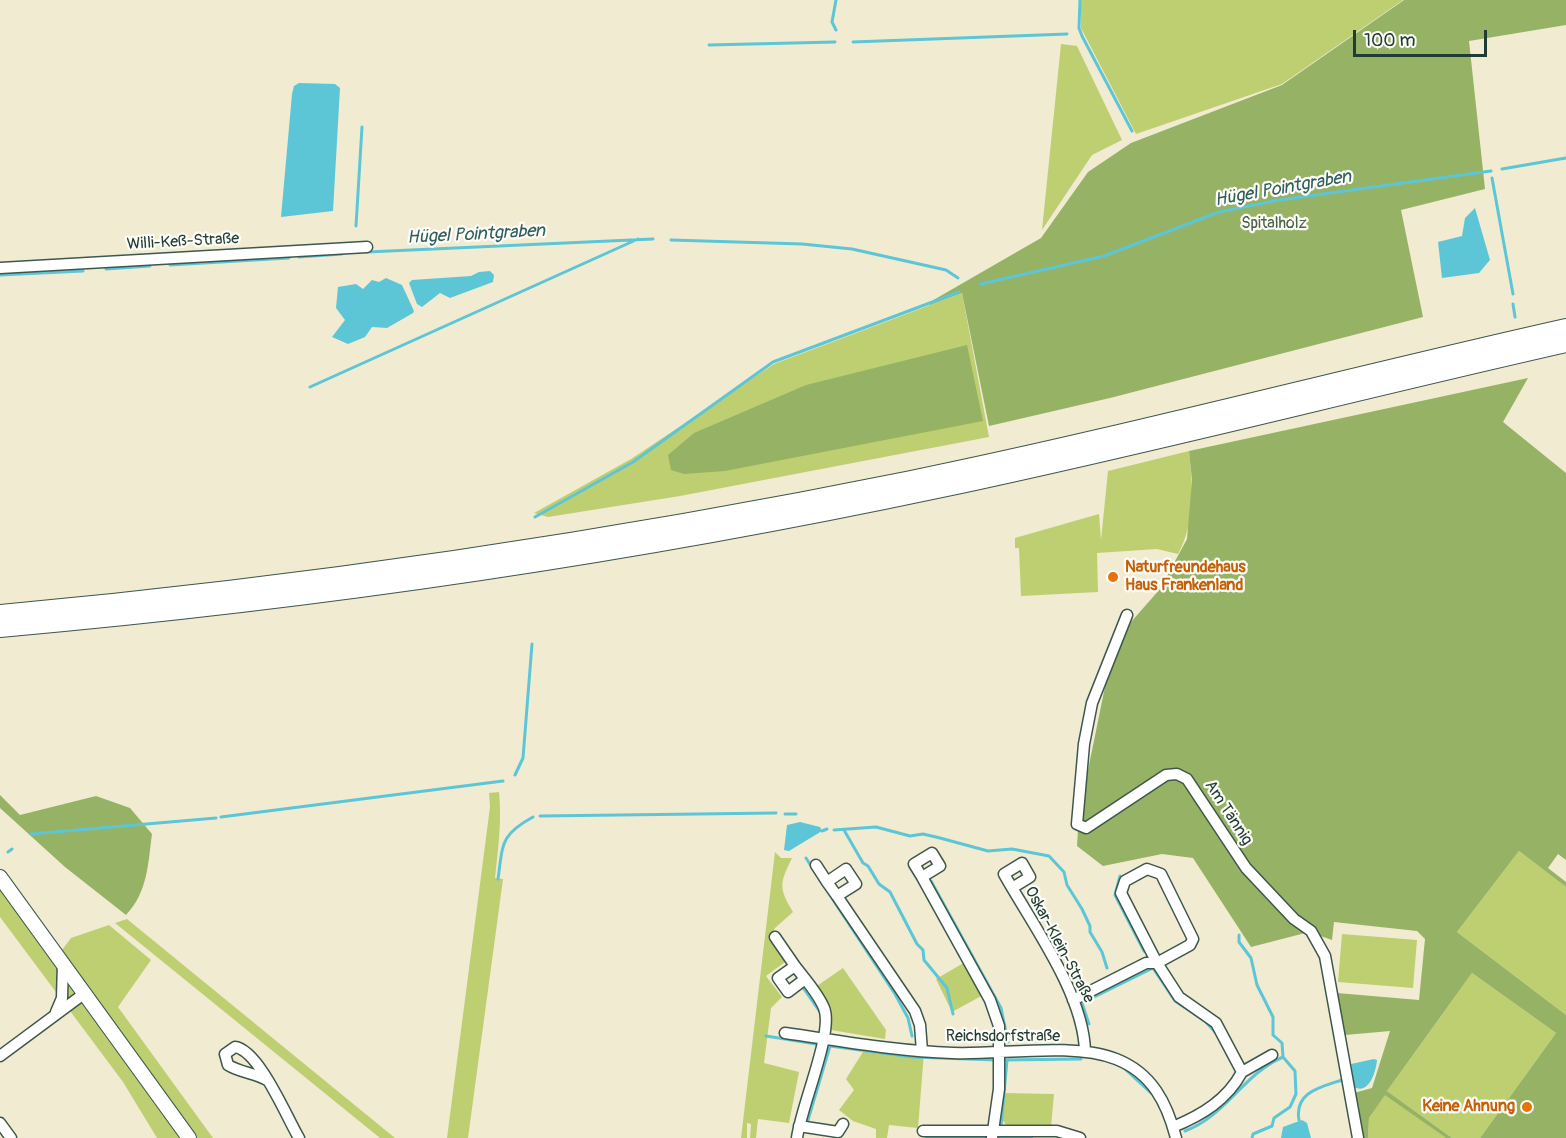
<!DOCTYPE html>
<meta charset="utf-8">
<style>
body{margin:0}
#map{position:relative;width:1566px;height:1138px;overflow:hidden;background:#f1ebd2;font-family:Pangolin,sans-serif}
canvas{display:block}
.scale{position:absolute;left:1353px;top:30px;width:134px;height:27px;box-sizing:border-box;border:3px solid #1f3d34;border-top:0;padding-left:8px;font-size:18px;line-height:21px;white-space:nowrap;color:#1f3d34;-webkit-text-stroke:4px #fdfcf7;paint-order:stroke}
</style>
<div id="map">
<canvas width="1566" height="1138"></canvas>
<div class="scale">100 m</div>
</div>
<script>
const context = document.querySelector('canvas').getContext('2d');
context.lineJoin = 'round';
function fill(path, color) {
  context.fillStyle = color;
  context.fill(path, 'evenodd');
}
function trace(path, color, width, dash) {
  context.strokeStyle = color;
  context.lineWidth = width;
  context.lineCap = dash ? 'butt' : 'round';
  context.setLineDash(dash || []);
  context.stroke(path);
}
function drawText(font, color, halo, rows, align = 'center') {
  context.font = font + ' Pangolin,sans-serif';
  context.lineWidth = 4.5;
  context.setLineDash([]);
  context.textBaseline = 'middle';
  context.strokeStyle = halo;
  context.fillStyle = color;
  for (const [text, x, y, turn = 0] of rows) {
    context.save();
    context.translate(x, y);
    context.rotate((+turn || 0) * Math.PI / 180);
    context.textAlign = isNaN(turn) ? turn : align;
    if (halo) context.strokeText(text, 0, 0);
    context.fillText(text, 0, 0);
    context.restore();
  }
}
fill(new Path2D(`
 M 1081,0 L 1403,0 L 1282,84 L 1136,134 L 1081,28 Z
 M 1061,44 L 1077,46 L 1122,140 L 1092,155 L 1042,230 Z
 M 962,293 L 989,437 L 680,496 L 548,517 L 534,513 L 631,459 L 774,364 Z
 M 1189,451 C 1193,485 1195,524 1178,554 L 1157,549 L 1097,553 L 1098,592 L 1021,596 L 1019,548 L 1015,548 L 1015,538 L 1099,514 L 1101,540 L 1108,471 Z
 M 499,792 C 502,822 498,848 495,878 L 503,879 L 468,1138 L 447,1138 L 490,807 L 489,793 Z
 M 1519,851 L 1566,887 L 1566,1015 L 1457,932 Z
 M 775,852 L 781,858 L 792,858 C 780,883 778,887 793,912 L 775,928 L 770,938 L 785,962 L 766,976 L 782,997 L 771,1008 L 764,1063 L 799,1072 L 789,1123 L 758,1119 L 756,1138 L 750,1138 L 751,1124 L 747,1123 L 747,1138 L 741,1138 Z
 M 0,878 L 187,1138 L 157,1138 L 123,1082 L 0,917 Z
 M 127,919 L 395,1138 L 380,1138 L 115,923 Z
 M 109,925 L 151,960 L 118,1007 L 213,1138 L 197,1138 L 62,950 L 71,938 Z
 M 1342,934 L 1417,940 L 1413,988 L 1338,982 Z
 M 967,961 L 985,994 L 952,1012 L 936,979 Z
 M 843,968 L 886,1030 L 885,1039 L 831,1030 L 830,1019 L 814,988 Z
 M 1472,973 L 1556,1033 L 1480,1138 L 1452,1138 L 1387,1091 Z
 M 866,1047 L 924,1052 L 918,1128 L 889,1125 L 887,1138 L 876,1138 L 876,1129 L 853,1121 L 839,1110 L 854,1090 L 846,1079 Z
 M 1002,1093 L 1054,1094 L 1051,1127 L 1007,1126 L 1000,1117 Z
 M 1385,1094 L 1446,1138 L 1368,1138 L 1369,1118 Z`), '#becf72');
fill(new Path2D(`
 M 1404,0 L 1566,0 L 1566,25 L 1469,41 L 1485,189 L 1401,210 L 1423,317 L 1110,398 L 989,426 L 962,293 L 930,305 L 930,302 L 1041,238 L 1088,172 L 1131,143 L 1282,85 Z
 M 967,345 L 983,421 L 725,471 L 684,474 L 671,470 L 668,455 L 694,433 L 806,385 Z
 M 1528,378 L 1503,422 L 1566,473 L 1566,860 L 1558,854 L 1548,868 L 1566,882 L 1566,887 L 1519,851 L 1457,932 L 1566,1015 L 1566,1138 L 1480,1138 L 1556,1033 L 1472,973 L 1387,1091 L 1452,1138 L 1446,1138 L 1385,1095 L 1369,1118 L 1368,1138 L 1360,1138 L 1354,1093 L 1372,1088 L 1390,1031 L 1345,1035 L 1337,993 L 1419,1000 L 1425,939 L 1417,931 L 1334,922 L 1332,940 L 1309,932 L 1251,947 L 1193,858 L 1162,854 L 1103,866 L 1077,846 L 1079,814 L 1107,677 L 1131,622 L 1160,589 L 1187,539 L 1192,480 L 1189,451 Z
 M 0,795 L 20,815 L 96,796 L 130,808 L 152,834 C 148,863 148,892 126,915 L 65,867 L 0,808 Z`), '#96b264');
fill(new Path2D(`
 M 299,83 L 335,84 L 340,88 L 333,211 L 281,217 L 292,94 L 294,86 Z
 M 1475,208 L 1490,260 L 1479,273 L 1442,278 L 1438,242 L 1462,236 L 1465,218 Z
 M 490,271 L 494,275 L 493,282 L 450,298 L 440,293 L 422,307 L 417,304 L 409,283 L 412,280 L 471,276 L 479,272 Z
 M 386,278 L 402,285 L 414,311 L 413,313 L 387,328 L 372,327 L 365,337 L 348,344 L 332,337 L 345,320 L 336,308 L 338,287 L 356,284 L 363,289 L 372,280 L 379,282 Z
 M 800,822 L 820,827 L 822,831 L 789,851 L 784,850 L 787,825 Z
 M 1374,1059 L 1377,1060 C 1376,1072 1369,1095 1354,1087 L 1351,1064 Z
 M 1302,1120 L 1307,1123 L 1311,1138 L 1281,1138 L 1283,1127 Z`), '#5cc6d7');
trace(new Path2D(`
 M 836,0 L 832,22 L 836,30
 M 1080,0 L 1079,28 L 1082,36 L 1132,131
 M 853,42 L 1067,34
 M 709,45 L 835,42
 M 1502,169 L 1566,158
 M 1492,178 L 1513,294
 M 356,226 L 362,127
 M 671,240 L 802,244 L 852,249 L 946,270 L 958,278
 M 367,252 L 653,239
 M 299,257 L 342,254
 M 170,265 L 289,258
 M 106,269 L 150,266
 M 0,275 L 83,271
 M 981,284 L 1104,256 L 1219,212 L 1279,200 L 1491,171
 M 1513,304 L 1515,317
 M 310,387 L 638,239
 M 535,517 L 633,462 L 773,362 L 959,292
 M 515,775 L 523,758 L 532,644
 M 785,814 L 796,814
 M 540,816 L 776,813
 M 221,817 L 503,781
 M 834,830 L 876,827 L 910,836 L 923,834 L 940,838 L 988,851 L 1012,849 L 1049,856 L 1064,872 L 1067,885 L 1082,909 L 1090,926 L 1090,932 L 1102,952 L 1107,968
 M 844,830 L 863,863 L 868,866 L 879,884 L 890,892 L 917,944 L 923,950 L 924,960 L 947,988 L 953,1014
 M 822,831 L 827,829
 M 31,834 L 216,818
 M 8,852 L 12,849
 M 806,858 L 813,869
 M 1120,876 L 1115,895 L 1144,951
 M 498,879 C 503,844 500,835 533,817
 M 820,880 L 895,994 L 908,1018 L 912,1036
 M 931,881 L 1001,1008 L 1008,1042
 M 1239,935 L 1239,942 L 1251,958 L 1257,985 L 1273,1017 L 1273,1035 L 1282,1043 L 1283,1057 L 1295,1071 L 1296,1094 L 1290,1107 L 1274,1118 L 1272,1126
 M 804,989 L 820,1012
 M 1089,1024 L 1082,1003 L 1153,968 L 1175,1001 L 1205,1021 L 1215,1032
 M 766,1036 L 816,1044
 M 1002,1060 L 1081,1059
 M 1125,1069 L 1151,1093
 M 808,1120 L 830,1046 L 912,1057 L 996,1060
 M 1299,1120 C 1294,1092 1321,1087 1342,1080
 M 1001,1127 L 1007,1060
 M 1185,1131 C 1226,1116 1243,1074 1283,1057
 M 926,1138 L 1032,1138
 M 1252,1138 L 1253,1134 L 1272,1126`), '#5cc6d7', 3);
const minor = new Path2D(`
 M 0,268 L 367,247
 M 1127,615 L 1092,703 L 1084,744 L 1077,824 L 1086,828 L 1166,775 L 1177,774 L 1187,779 L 1246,868 L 1294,919 L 1311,931 L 1325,956 L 1358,1138
 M 932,853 L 940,866 L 922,877 L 914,864 Z
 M 816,865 L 827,882
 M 846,869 L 856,884 L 837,896 L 827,882 Z
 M 1147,869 L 1161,874 L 1193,939 L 1190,945 L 1157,963 L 1121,893 L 1125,881 Z
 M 922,877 L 990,1000 L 999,1026 L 999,1089 L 992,1138
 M 1012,888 L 1030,877 L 1022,863 L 1004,874 C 1032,924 1084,994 1085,1052
 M 837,896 L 915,1011 L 920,1025 L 922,1051
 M 775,937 L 795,966
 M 1073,1000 L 1146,963 L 1157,963 L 1179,997 L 1216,1023 L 1242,1072 C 1227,1100 1202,1115 1173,1127
 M 56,1012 L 62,998 L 63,963
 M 785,1033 C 841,1041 896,1051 953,1053 C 1000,1055 1072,1042 1116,1059 C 1152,1073 1167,1103 1176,1138
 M 0,1056 L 85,993
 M 1242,1072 L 1272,1055
 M 267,1080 C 254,1073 239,1072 228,1065 L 225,1054 L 235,1047 C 259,1050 287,1118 299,1138
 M 0,1123 L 11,1138
 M 799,1126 L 838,1132 L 843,1124
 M 923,1131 L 1057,1131 L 1080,1138
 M 797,1138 C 801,1106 834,1032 824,1008 C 818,993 804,978 795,966 L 778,978 L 788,992 L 805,979`);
const secondary = new Path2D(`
 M 0,877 L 189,1138`);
const motorway = new Path2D(`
 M 0,614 C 306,586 610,541 911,480 C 1130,435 1347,377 1566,328
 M 0,628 C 316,600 631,554 942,488 C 1151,444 1358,390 1566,343`);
trace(minor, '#3e574c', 13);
trace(secondary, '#3e574c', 16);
trace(motorway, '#3e574c', 20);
trace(minor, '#fff', 10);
trace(secondary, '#fff', 14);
trace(motorway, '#fff', 18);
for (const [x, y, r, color] of [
 [1113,577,6,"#e8710a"],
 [1527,1107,6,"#e8710a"]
]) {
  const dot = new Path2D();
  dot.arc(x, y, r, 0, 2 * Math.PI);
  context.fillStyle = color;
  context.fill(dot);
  trace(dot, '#fdfcf7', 2);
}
drawText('16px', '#476244', '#fdfcf7', [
 ["Spitalholz",1274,224]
]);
drawText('16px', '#1f3d34', '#fdfcf7', [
 ["Willi-Keß-Straße",183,242,-3],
 ["Am Tännig",1228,813,57],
 ["Oskar-Klein-Straße",1059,945,62],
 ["Reichsdorfstraße",1003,1037]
]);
drawText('bold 16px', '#c56008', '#fdfcf7', [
 ["Naturfreundehaus",1125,568],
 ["Haus Frankenland",1125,586],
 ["Keine Ahnung",1515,1107,"right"]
], 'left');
drawText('italic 18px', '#2e5f5d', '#fdfcf7', [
 ["Hügel Pointgraben",1283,189,-10],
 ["Hügel Pointgraben",476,235,-3]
]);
</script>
